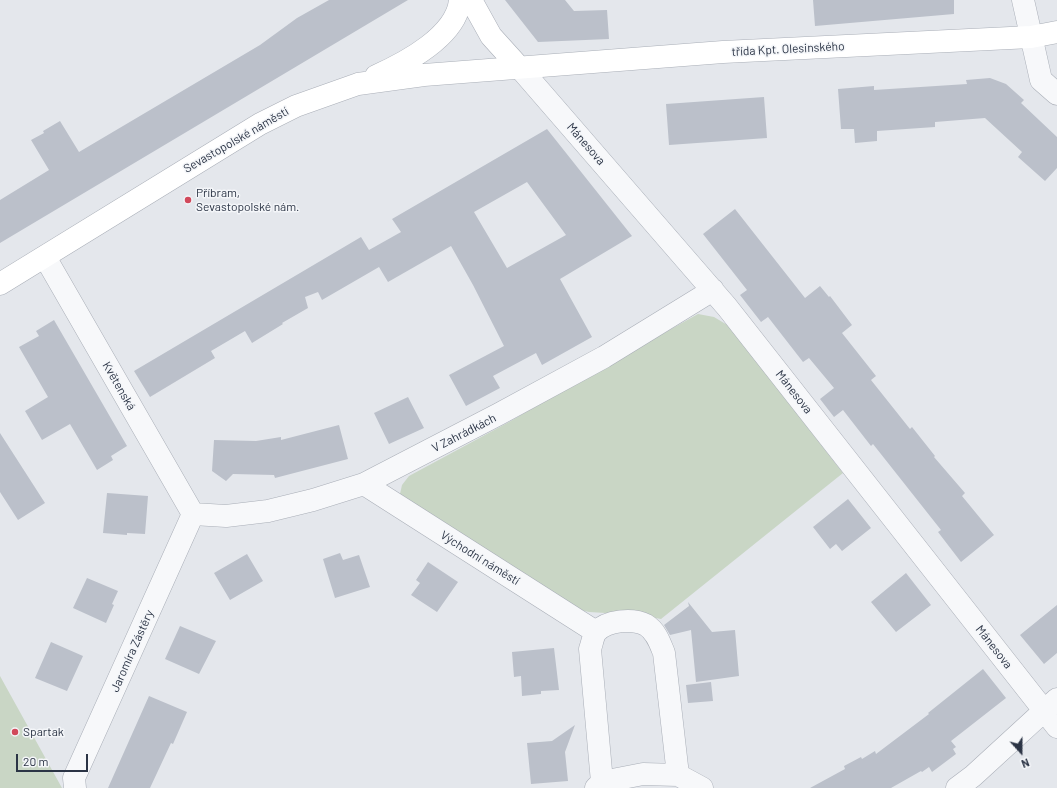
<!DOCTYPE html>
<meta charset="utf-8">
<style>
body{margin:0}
#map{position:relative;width:1057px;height:788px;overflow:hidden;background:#e4e7ec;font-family:Barlow,sans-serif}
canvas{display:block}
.north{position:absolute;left:1001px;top:732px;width:40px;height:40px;-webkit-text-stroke:3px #f4f6f9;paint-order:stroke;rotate:159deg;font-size:11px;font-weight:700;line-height:16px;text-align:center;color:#2b3445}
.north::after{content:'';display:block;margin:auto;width:14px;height:18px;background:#2b3445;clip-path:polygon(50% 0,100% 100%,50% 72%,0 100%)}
.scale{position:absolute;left:16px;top:754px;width:72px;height:18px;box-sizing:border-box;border:2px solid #2b3445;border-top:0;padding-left:5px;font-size:12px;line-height:14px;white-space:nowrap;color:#2b3445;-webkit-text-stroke:3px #f4f6f9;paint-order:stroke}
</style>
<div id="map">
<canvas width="1057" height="788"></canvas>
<div class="north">N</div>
<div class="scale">20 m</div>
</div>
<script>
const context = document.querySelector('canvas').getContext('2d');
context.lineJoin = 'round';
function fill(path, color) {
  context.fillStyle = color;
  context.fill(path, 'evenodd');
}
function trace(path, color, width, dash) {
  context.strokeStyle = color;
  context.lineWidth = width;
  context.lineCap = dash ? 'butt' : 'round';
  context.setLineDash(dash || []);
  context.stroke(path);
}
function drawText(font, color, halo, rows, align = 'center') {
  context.font = font + ' Barlow,sans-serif';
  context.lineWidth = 3;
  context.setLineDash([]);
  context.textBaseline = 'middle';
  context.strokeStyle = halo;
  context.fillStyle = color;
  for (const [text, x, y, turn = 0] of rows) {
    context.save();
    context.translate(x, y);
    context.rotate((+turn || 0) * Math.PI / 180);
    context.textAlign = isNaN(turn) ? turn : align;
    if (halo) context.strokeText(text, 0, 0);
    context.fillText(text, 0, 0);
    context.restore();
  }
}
fill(new Path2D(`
 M 698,314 L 714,317 L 729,326 L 843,473 L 661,619 L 639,615 L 589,612 L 576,609 L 406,502 L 400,494 L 402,485 L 409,476 L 509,422 L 612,362 Z
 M 0,676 L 62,788 L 0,788 Z`), '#c9d6c5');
fill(new Path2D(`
 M 329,0 L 408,0 L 0,243 L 0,200 L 49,170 L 31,140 L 44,133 L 43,131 L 60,121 L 79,152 L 260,45 L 297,18 Z
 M 505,0 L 565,0 L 574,11 L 607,10 L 609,39 L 538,42 Z
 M 813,0 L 954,0 L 954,14 L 815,26 Z
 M 990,78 L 1006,84 L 1024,100 L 1021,103 L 1057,137 L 1057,168 L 1045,181 L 1018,157 L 1022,152 L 985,118 L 935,122 L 935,127 L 877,131 L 877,141 L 855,143 L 854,129 L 841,129 L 838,89 L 874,86 L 874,90 L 967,84 L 966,80 Z
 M 764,97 L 767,138 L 669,145 L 666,104 Z
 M 547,129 L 632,236 L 560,279 L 592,337 L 542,365 L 536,353 L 493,376 L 500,388 L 466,406 L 449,375 L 504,346 L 473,285 L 451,246 L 388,282 L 379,267 L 322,300 L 318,292 L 305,297 L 308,308 L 282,323 L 283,324 L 252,343 L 245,331 L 211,351 L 215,358 L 150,397 L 134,371 L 361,237 L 369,250 L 401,232 L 392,219 ZM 527,182 L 566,235 L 507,268 L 474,212 Z
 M 735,209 L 805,298 L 820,286 L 829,297 L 830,296 L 852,325 L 842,333 L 876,376 L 871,380 L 910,429 L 912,427 L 935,456 L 934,457 L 965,493 L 962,496 L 994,535 L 961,562 L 938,532 L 941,530 L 873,444 L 871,446 L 843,410 L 834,417 L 820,399 L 834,388 L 809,358 L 803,362 L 768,317 L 761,322 L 740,295 L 747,290 L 703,234 Z
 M 54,320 L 127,446 L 111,456 L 113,460 L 97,470 L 70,424 L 42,440 L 25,411 L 48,397 L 19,347 L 39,336 L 36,331 Z
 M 408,397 L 424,428 L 389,444 L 374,413 Z
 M 339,425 L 348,459 L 275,478 L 274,475 L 233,474 L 226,481 L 212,471 L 214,440 L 256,441 L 281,437 L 281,440 Z
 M 0,433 L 45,503 L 18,520 L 0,492 Z
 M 107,493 L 148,496 L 145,534 L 127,533 L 127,535 L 103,533 Z
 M 848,499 L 871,528 L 842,551 L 836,544 L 830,549 L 813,527 Z
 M 340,553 L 343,560 L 359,555 L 370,587 L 335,598 L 323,559 Z
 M 247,554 L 263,581 L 230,600 L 214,573 Z
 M 428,562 L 458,582 L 437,612 L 411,595 L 420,583 L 416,580 Z
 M 906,573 L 931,605 L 896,632 L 871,602 Z
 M 87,578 L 118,591 L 112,604 L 114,605 L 106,623 L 73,608 Z
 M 688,602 L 712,632 L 735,630 L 739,676 L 696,682 L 691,630 L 670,635 L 664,625 L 689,606 Z
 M 1057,605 L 1057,653 L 1044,664 L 1020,635 Z
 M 180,626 L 216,641 L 199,674 L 165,659 Z
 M 51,642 L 83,656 L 67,691 L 35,678 Z
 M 554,648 L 559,690 L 541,691 L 541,694 L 522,696 L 521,676 L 514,677 L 512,652 Z
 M 983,669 L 1006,698 L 951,741 L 956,747 L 953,749 L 956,754 L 932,772 L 929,767 L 922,772 L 921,771 L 891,788 L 810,788 L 845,769 L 844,766 L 861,757 L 862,759 L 875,751 L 876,754 L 929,714 L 928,713 Z
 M 711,682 L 713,701 L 688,703 L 686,685 Z
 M 149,696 L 187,712 L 173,744 L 171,743 L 150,788 L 108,788 Z
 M 575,725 L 565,752 L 568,781 L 531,784 L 527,743 L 552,741 Z`), '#bbc0ca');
const street = new Path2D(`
 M 1023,0 L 1041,80 L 1057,94
 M 519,67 L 727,307 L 1057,727
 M 45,257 L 193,514
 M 364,484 L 596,632
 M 193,514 L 226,516 L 268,511 L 313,500 L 364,484 L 499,414 L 604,357 L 713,290
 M 602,782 L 590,649 C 592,644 593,636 596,632 C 607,620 633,618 646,625 C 656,631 660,643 664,653 L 678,775
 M 75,788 L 74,778 L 193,514
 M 596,788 L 602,782 L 643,774 L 678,775 L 702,788
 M 957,788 L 973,776 L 1057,699`);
const secondary = new Path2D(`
 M 471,0 L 491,36 L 519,67
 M 376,76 C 405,63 457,36 460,0
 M 0,284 L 260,124 L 296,106 L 358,84 L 424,75 L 723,52 L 1031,37 L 1057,32`);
trace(street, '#a9aeb7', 23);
trace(secondary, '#a9aeb7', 23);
trace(street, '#f7f8fa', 22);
trace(secondary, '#fff', 22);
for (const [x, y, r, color] of [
 [188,200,4,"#d1495b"],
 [15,732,4,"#d1495b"]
]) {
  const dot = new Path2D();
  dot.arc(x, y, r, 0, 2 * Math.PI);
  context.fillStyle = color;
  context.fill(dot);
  trace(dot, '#f4f6f9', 1.5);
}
drawText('12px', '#2b3445', '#f4f6f9', [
 ["třída Kpt. Olesinského",788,49,-3],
 ["Sevastopolské náměstí",236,140,-30],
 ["Mánesova",586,144,49],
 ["Květenská",119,386,60],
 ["Mánesova",794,392,52],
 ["V Zahrádkách",464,433,-27],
 ["Východní náměstí",480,558,32],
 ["Mánesova",994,647,52],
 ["Jaromíra Zástěry",132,651,-66]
]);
drawText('12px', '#2b3445', '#f4f6f9', [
 ["Příbram,",196,193],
 ["Sevastopolské nám.",196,207],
 ["Spartak",23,732]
], 'left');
</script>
